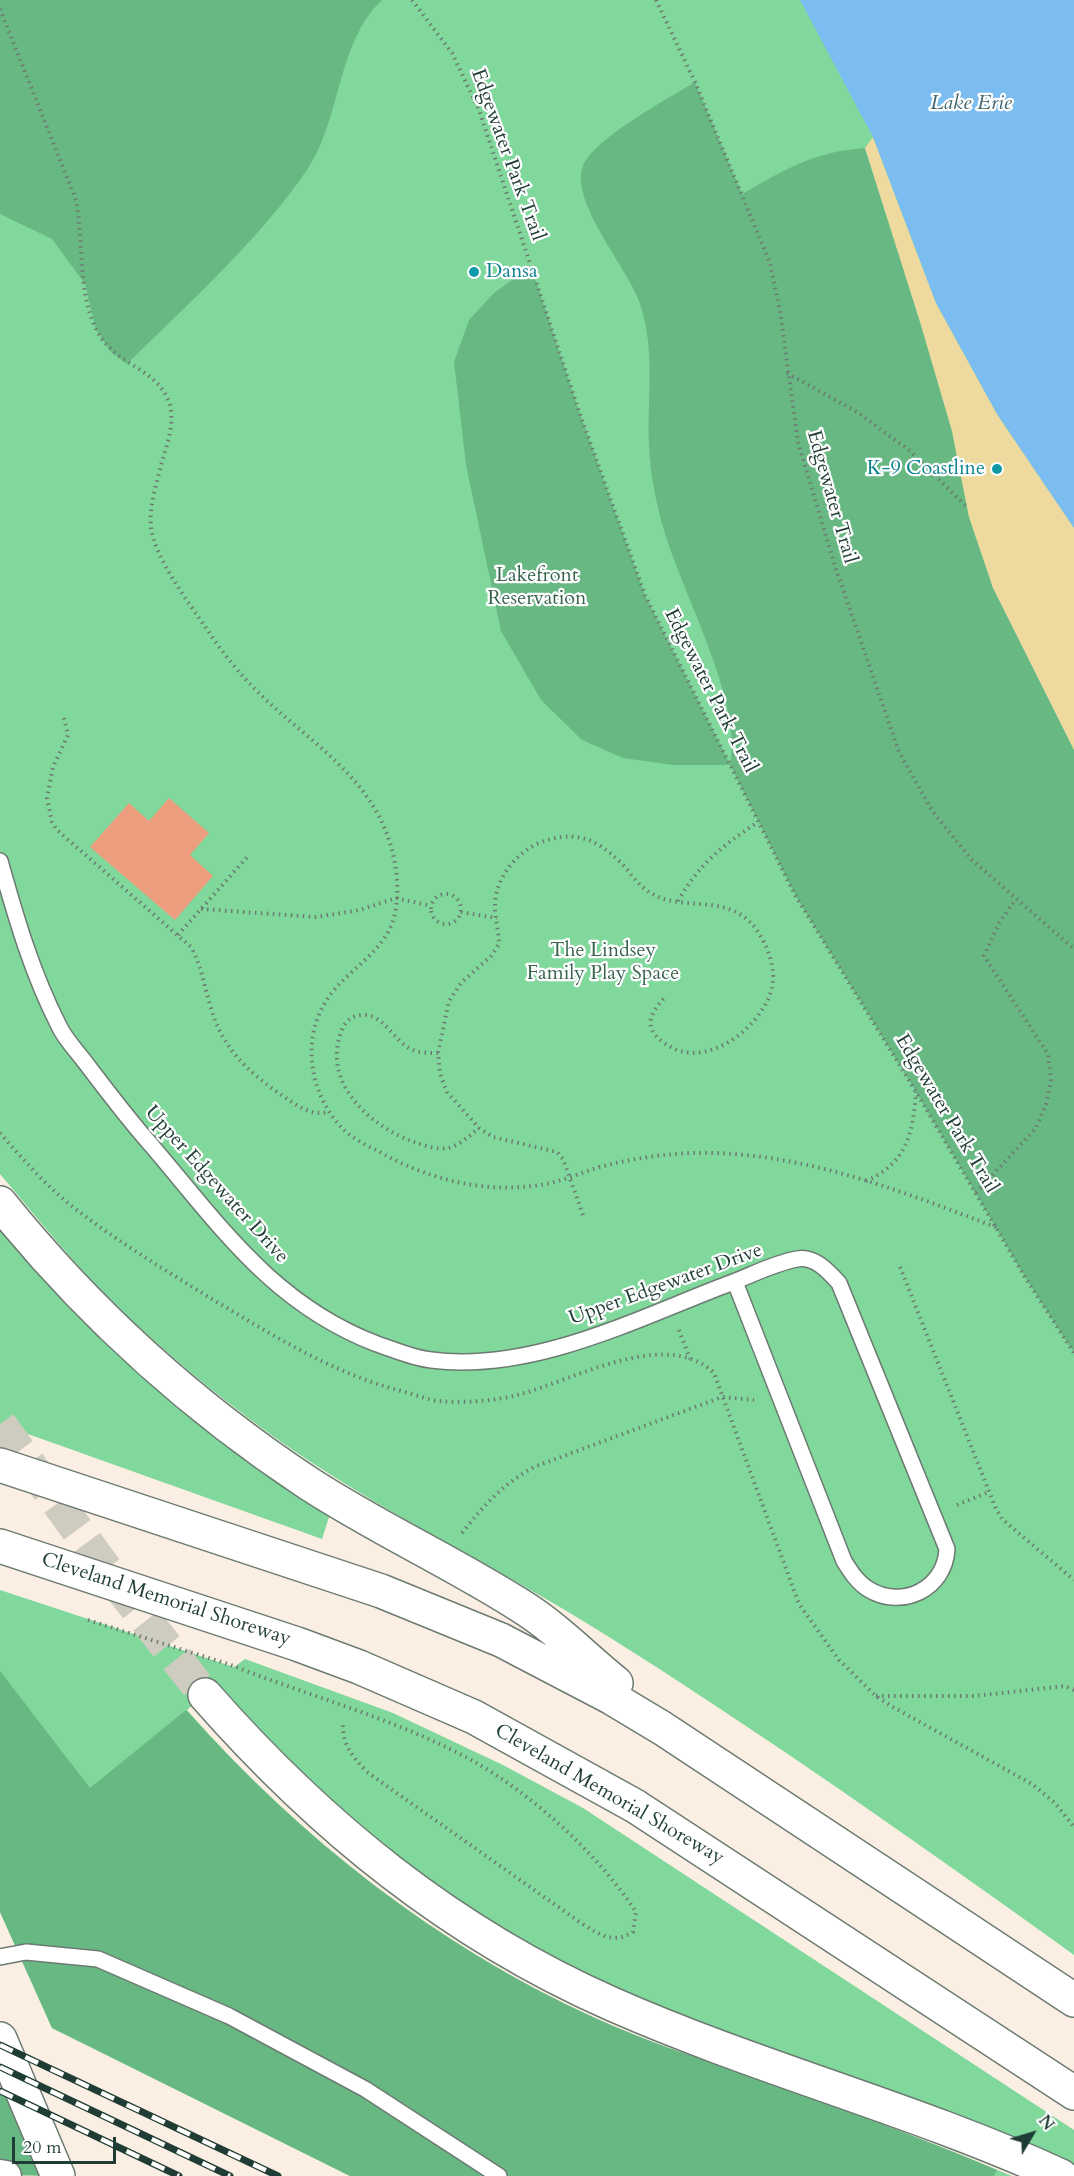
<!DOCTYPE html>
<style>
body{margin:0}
#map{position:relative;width:1074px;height:2176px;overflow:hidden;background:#faefe2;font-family:Cardo,serif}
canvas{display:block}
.north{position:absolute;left:1002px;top:2104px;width:60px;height:60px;-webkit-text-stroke:4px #fff;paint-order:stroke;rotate:52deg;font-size:16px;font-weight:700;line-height:24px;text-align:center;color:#1f3d34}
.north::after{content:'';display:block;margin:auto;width:21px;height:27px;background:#1f3d34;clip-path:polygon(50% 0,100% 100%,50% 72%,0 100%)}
.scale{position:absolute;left:12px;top:2137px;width:104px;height:27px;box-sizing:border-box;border:3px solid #1f3d34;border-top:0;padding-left:8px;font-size:18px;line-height:21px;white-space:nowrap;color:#1f3d34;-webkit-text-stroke:4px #fff;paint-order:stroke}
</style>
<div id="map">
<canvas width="1074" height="2176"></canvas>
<div class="north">N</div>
<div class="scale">20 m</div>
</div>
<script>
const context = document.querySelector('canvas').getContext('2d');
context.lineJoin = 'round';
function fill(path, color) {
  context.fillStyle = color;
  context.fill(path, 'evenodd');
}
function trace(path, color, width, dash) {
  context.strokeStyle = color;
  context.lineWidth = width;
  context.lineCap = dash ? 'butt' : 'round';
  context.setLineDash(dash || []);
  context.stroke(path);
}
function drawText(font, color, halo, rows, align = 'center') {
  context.font = font + ' Cardo,serif';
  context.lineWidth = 4.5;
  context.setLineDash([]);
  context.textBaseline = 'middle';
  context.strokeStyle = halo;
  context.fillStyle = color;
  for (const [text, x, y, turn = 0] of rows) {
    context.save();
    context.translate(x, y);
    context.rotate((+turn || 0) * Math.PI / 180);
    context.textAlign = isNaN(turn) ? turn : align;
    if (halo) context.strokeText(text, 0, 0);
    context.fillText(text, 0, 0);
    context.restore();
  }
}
fill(new Path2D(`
 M 0,0 L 1074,0 L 1074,1955 C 921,1845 768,1737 609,1637 C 498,1567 377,1511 270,1434 C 216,1395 163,1351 116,1305 C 74,1264 37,1218 0,1174 Z
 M 0,1230 C 101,1342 199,1438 330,1514 L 322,1539 L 0,1424 Z
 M 0,1590 L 234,1667 L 245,1659 L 393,1713 L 503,1765 L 583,1808 L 1074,2130 L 1074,2168 L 662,2007 C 588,1975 515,1940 449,1894 C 362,1834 285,1762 205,1695 L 187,1710 C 300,1838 436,1945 592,2017 C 637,2038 685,2054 732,2071 C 825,2105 920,2137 1012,2176 L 350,2176 L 52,2028 L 0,1912 Z`), '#81d89c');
fill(new Path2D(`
 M 0,0 L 382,0 C 336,44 342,118 307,170 C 259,240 188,304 127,364 L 111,352 L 96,330 L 85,284 L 52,239 L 0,214 Z
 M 695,82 L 742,194 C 786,169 813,152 865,148 L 921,325 L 952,431 L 969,517 L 993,587 L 1074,750 L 1074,1353 L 1026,1279 L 916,1092 L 795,895 L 730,765 L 673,765 L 623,758 L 582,740 L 541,700 L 501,631 L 466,465 L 454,362 L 469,320 L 494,293 L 531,266 L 579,411 L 645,595 L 730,764 C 744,704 681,591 664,530 C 656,503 650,474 649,445 C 647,397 656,348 639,301 C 627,267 569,201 583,166 C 593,139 669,98 695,82 Z
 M 0,1671 L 90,1788 L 186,1710 C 300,1838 437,1946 593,2017 C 647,2042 705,2060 762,2080 C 841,2108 920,2137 997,2170 L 994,2176 L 350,2176 L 52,2028 L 0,1912 Z
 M 0,2091 L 25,2103 L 58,2176 L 0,2175 Z`), '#68b884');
fill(new Path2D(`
 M 873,137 L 936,303 L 997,414 L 1074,528 L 1074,750 L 993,588 L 969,517 L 952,431 L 921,325 L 865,148 Z`), '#eeda9e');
fill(new Path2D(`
 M 800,0 L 1074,0 L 1074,528 L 997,414 L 936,303 L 873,137 Z`), '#7bbdf0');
fill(new Path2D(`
 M 169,798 L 209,833 L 190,855 L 213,876 L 175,920 L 90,847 L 129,803 L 149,821 Z`), '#ed9e7e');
trace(new Path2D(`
 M 0,1424 L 114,1580 L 205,1695`), '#cecbbf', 33, [33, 16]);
const lane = new Path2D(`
 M 0,861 C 16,918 32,973 59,1026 C 65,1039 76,1050 85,1062 C 107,1091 128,1119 152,1146 C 220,1226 274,1305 377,1344 C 395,1350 413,1358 431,1360 C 532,1373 636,1319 728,1284 C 750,1276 774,1263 797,1259 C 815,1256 828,1271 839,1283 L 947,1549 C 945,1589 902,1610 868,1589 C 857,1582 851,1572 844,1561 L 735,1282
 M 0,1957 L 26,1952 L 98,1959 L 229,2016 L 365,2089 L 499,2176`);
const street = new Path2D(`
 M 0,2175 L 6,2176`);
const secondary = new Path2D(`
 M 0,2039 L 58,2176`);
const highway = new Path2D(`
 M 0,1203 C 87,1311 193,1407 308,1483 C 377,1528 452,1562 521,1606 C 555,1627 585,1658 616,1683
 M 0,1465 L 381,1591 L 501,1640 L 612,1698 L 662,1728 L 1074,2000
 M 0,1546 L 297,1644 L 359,1667 L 474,1717 L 635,1806 L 1074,2093
 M 205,1695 C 320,1826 451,1933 612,2004 C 759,2069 915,2109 1061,2176`);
trace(lane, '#6c7b71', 18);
trace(street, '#6c7b71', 33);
trace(secondary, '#6c7b71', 36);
trace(highway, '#6c7b71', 36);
trace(new Path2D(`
 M 412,0 L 452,53 L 479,110 L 579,411 L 645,595 L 795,895 L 916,1092 L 1026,1279 L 1074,1353
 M 656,0 L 695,82 L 770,263 L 780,311 L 798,442 L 835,566 L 899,752 L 933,812 L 972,860 L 1074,949
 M 0,9 L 76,200 C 84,242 77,292 97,331 C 115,366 159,368 170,405 C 175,426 166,446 161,466 C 156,485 149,507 151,527 C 154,557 189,603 206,628 C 219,648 234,667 250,684 C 299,736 368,771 390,843 C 398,869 402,905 389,930 C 377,954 352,969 335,989 C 300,1029 306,1089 341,1127 C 350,1137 365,1145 378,1151 C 427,1179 484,1194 540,1185 C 561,1182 580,1173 600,1167 C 637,1157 676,1152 715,1153 C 813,1156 907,1193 998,1228
 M 787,373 L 857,412 L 910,451 L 967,507
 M 64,718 L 68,735 L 53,767 L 47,798 L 52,822 L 57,830 L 191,947 C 202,967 204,986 211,1008 C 222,1048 249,1073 283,1096 C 298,1106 310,1116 329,1112
 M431 909a15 15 0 1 1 30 0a15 15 0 1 1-30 0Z
 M 678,901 C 700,863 722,846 758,822
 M 201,909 L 316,917 L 360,910 L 396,898 L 431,906
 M 461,912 L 497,918
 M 178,935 L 248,856
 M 438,1053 C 429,1053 419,1053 411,1049 C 394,1041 384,1015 364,1015 C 352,1015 345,1021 341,1032 C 322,1085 372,1128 417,1143 C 426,1146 439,1150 448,1148 C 460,1145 469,1136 479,1128
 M 0,1133 C 23,1159 46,1186 73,1207 C 118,1242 168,1272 217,1302 C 279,1339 338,1376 409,1393 C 419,1396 429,1400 439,1401 C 465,1403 496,1401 521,1394 C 573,1380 667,1327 714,1373 L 799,1604 L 839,1660 L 876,1696 L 891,1706 L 1032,1784 L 1055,1803 L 1074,1827
 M 866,1181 C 907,1163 913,1133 916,1092
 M 976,1193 L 1036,1128 L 1046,1104 L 1051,1080 L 1048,1054 L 984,956 L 999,923 L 1016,899
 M 583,1215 L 563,1159 L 557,1152 L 493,1137 L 479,1128 L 447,1092 L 440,1074 L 438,1053 L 449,1001 L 461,983 L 491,956 L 499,944 C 499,931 495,919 495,907 C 494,881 515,853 539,843 C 572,830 595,837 620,862 C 629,870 635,882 645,889 C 678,916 726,889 756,929 C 769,947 778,973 770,994 C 758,1029 707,1069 669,1046 C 642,1030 648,1015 666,996
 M 900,1267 L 996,1509 L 1002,1519 L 1074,1580
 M 679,1330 L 690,1359
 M 957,1505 L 989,1492
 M 462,1533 C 484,1505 503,1484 534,1467 L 722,1397 L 754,1400
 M 231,1665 C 311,1697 397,1719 473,1761 C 532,1794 599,1855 636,1912 L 633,1932 C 613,1945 599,1934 581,1923 L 367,1772 C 352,1756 342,1745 343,1722
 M 876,1696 L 974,1696 L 1065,1686 L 1074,1690`), '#6c7b71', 4, [1.5, 4.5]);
trace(lane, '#fff', 15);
trace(street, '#fff', 30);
trace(secondary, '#fff', 33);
trace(highway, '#fff', 33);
const rail = new Path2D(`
 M 0,2045 L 278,2176
 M 0,2067 L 230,2176
 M 0,2091 L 179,2176`);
trace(rail, '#1f3d34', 7);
trace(rail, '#fff', 4.5, [14]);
trace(new Path2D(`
 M 88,1620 L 231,1665`), '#6c7b71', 4, [1.5, 4.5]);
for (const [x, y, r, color] of [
 [474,272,6,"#0f9aa8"],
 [997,469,6,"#0f9aa8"]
]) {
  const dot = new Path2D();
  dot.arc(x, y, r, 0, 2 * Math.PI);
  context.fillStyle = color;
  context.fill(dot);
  trace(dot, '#fff', 2);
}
drawText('20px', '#1f3d34', '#fff', [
 ["Edgewater Park Trail",507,155,70],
 ["Edgewater Trail",831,497,74],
 ["Edgewater Park Trail",710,691,63],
 ["Edgewater Park Trail",946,1114,59],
 ["Upper Edgewater Drive",216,1185,48],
 ["Upper Edgewater Drive",666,1285,-20],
 ["Cleveland Memorial Shoreway",166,1600,18],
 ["Cleveland Memorial Shoreway",609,1795,30]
]);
drawText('20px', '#0d838f', '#fff', [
 ["Dansa",486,272],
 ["K-9 Coastline",985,469,"right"]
], 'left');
drawText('20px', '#38644e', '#fff', [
 ["Lakefront",537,576],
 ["Reservation",537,599],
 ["The Lindsey",603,951],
 ["Family Play Space",603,974]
]);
drawText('italic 21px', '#3b636c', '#fff', [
 ["Lake Erie",971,104]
]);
</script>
